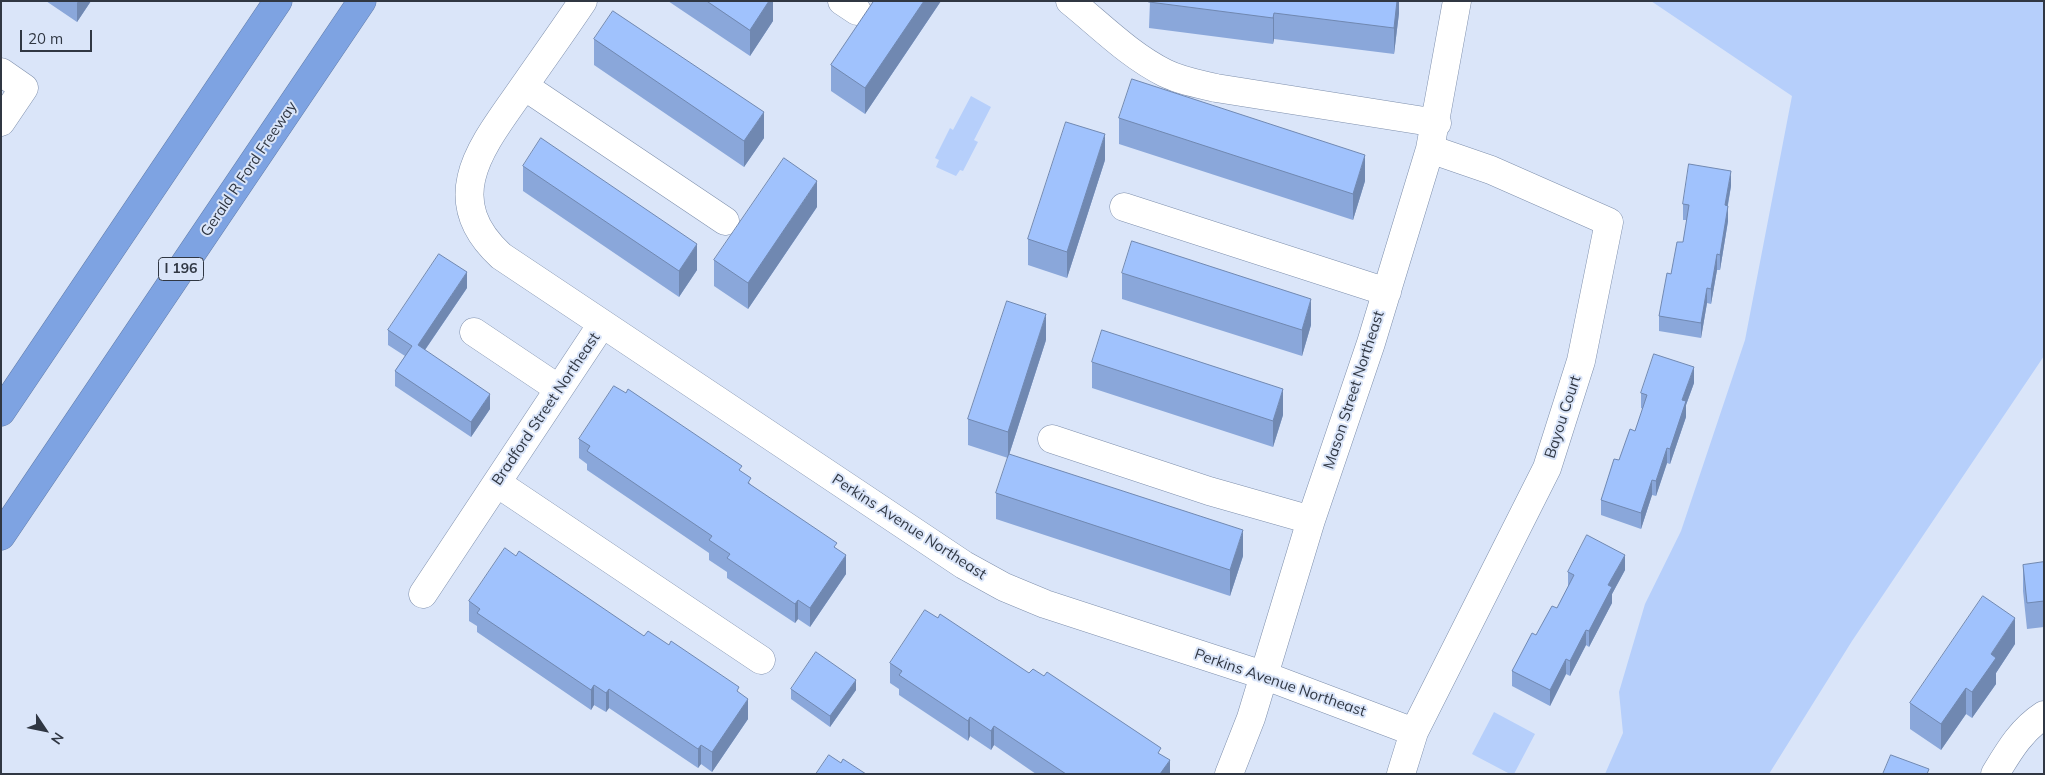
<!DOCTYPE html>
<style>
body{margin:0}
#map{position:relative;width:2045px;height:775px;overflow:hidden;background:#dae5f9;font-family:Mulish,sans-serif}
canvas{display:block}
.frame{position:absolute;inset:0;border:2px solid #303743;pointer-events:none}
.north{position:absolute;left:20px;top:705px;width:50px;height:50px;-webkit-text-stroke:4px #dae5f9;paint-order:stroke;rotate:124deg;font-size:14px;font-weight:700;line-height:20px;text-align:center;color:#303743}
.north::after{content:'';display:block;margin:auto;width:18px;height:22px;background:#303743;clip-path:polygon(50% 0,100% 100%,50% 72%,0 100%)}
.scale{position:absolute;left:20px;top:30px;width:72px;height:22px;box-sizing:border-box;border:2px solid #303743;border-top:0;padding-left:6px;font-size:15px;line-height:18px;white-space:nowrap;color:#303743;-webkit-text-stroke:4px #dae5f9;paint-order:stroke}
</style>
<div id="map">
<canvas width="2045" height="775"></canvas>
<div class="frame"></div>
<div class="north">N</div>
<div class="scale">20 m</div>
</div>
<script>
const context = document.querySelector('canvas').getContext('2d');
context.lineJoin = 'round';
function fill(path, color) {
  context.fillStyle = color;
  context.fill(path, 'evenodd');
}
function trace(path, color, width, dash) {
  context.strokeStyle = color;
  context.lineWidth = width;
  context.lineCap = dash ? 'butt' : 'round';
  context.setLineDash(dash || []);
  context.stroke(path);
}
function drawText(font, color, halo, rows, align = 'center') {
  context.font = font + ' Mulish,sans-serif';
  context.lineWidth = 4;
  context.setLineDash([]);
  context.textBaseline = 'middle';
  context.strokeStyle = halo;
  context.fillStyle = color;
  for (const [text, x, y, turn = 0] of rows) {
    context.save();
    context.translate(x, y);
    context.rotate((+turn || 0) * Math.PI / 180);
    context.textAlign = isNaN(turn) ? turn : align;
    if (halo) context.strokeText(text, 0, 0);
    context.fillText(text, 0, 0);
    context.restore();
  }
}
fill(new Path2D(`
 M 1651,1 L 2044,1 L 2044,356 L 1852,641 L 1769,774 L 1605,774 L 1623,733 L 1619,692 L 1645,604 L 1681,531 L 1745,340 L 1792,96 Z
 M 971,96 L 991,107 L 974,140 L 978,142 L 963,171 L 960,170 L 956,176 L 936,167 L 939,160 L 935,158 L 950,128 L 953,130 Z
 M 1494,712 L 1535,734 L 1514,774 L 1510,774 L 1472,754 Z`), '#b6cffb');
const minor = new Path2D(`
 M 583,1 C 563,31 542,60 522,89 C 484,144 437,197 501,256 L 964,565 L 1004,587 L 1045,604 L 1263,675 L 1414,732
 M 842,1 L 857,11
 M 1070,1 C 1100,25 1129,55 1165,73 C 1181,81 1199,84 1216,88 L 1437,123
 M 1,72 L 24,88 L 1,122
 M 524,86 L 725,221
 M 1124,207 L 1387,292
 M 474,332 L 559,389
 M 1052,439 L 1209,491 L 1311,520
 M 497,483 L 761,660
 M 423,594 L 602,324
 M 1229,774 L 1251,718 L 1311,520 L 1371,343 L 1430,149 L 1457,1
 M 1401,774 L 1414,732 L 1547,468 L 1581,361 L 1609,222 L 1491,170 L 1430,149
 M 1995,774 C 2009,751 2021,730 2044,715`);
const highway = new Path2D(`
 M 1,412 L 278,1
 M 1,536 L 362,1`);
trace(minor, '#7e8fac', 29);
trace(highway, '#637daa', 29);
trace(minor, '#fff', 28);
trace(highway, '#7ea3e2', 28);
fill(new Path2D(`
 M 46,1 L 91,1 L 77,22 Z
 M 668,1 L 773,1 L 773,21 L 750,56 Z
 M 874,1 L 941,1 L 865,114 L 831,91 L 831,65 Z
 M 1150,1 L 1399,1 L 1399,13 L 1394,54 L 1274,39 L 1273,44 L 1149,28 Z
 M 594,39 L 764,138 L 744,167 L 594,65 Z
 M 1119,118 L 1365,181 L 1353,220 L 1119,144 Z
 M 1105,160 L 1067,278 L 1028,265 L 1028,239 Z
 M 523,166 L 697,270 L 679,297 L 523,191 Z
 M 1731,186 L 1728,205 L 1728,221 L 1720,270 L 1717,270 L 1711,304 L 1707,303 L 1701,338 L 1659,331 L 1659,316 L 1671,274 L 1683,242 L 1687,220 L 1683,220 L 1683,204 Z
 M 817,207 L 748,309 L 714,286 L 714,260 Z
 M 1122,273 L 1311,325 L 1302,356 L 1122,299 Z
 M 467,288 L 425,350 L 490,409 L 471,437 L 395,386 L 395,371 L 405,356 L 388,345 L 388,330 Z
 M 1046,340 L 1008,458 L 968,445 L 968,419 Z
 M 1092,362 L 1283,415 L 1273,447 L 1092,388 Z
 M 1694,383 L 1686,405 L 1686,417 L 1670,464 L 1667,463 L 1656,496 L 1652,495 L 1641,529 L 1601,515 L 1601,500 L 1619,460 L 1635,431 L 1643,409 L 1641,408 L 1641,393 Z
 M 579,439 L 742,472 L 751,485 L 837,549 L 846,574 L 810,627 L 798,619 L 795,623 L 727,578 L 727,572 L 709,560 L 709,553 L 587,470 L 587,464 L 579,458 Z
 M 996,493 L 1243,556 L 1230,596 L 996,519 Z
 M 516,556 L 644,636 L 739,693 L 748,719 L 712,772 L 701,764 L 698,768 L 609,708 L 606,712 L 594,705 L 591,710 L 477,632 L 477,626 L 469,621 L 469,601 Z
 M 2044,562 L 2044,627 L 2027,629 L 2023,591 L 2023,565 Z
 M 1625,570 L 1612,594 L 1612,603 L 1589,647 L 1586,645 L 1570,676 L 1566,674 L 1550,706 L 1512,686 L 1512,671 L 1536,635 L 1557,608 L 1568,587 L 1568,572 Z
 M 2015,644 L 1996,673 L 1996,684 L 1972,718 L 1966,714 L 1941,750 L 1910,729 L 1910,703 Z
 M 890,663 L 1029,673 L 1161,755 L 1170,774 L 1036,774 L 994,745 L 991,750 L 970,736 L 968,741 L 899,695 L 899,689 L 890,683 Z
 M 791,689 L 856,690 L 830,727 L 791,699 Z`), '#8aa7da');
fill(new Path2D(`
 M 78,1 L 91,1 L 77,22 L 77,3 Z
 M 769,1 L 773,1 L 773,21 L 750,56 L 750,30 Z
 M 924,1 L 941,1 L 865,114 L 865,88 Z
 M 1397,1 L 1399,1 L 1399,13 L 1394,54 L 1394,28 Z
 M 1274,13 L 1274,39 L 1273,44 L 1273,18 Z
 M 764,112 L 764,138 L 744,167 L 744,141 Z
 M 1105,134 L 1105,160 L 1067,278 L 1067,252 Z
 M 1365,155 L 1365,181 L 1353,220 L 1353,194 Z
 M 1731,171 L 1731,186 L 1725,220 L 1725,205 Z
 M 817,181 L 817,207 L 748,309 L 748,283 Z
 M 1728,206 L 1728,221 L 1720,270 L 1720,255 Z
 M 697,244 L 697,270 L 679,297 L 679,271 Z
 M 1717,254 L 1717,270 L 1711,304 L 1711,289 Z
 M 467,272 L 467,288 L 418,360 L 418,345 Z
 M 1707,288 L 1707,303 L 1701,338 L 1701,323 Z
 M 1311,299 L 1311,325 L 1302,356 L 1302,330 Z
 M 1046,314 L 1046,340 L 1008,458 L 1008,432 Z
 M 1694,367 L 1694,383 L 1686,405 L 1686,417 L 1670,464 L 1670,449 L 1682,400 Z
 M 1283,389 L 1283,415 L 1273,447 L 1273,421 Z
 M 490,394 L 490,409 L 471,437 L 471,422 Z
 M 1667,448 L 1667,463 L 1656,496 L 1656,481 Z
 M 1652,480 L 1652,495 L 1641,529 L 1641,513 Z
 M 1243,530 L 1243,556 L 1230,596 L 1230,570 Z
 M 846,555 L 846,574 L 810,627 L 810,608 Z
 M 1625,555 L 1625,570 L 1612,594 L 1612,603 L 1589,647 L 1589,631 L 1608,585 Z
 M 798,600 L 798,619 L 795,623 L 795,604 Z
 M 2015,618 L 2015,644 L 1996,673 L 1996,684 L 1972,718 L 1972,692 L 1991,654 Z
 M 1586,630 L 1586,645 L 1570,676 L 1570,661 Z
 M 1566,659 L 1566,674 L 1550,706 L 1550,690 Z
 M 856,680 L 856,690 L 830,727 L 830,716 Z
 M 594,685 L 594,705 L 591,710 L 591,690 Z
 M 1966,688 L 1966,714 L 1941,750 L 1941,724 Z
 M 609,689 L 609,708 L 606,712 L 606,693 Z
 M 748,699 L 748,719 L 712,772 L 712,752 Z
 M 970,717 L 970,736 L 968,741 L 968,721 Z
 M 994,726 L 994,745 L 991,750 L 991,731 Z
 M 701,745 L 701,764 L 698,768 L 698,749 Z
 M 1170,760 L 1170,774 L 1160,774 Z`), '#7088b1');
const building = new Path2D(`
 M 707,1 L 769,1 L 750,30 Z
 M 874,1 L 924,1 L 865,88 L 831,65 Z
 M 1150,1 L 1397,1 L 1394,28 L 1274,13 L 1273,18 L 1149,2 Z
 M 613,11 L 764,112 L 744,141 L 594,39 Z
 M 1132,79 L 1365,155 L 1353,194 L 1119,118 Z
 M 1066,122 L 1105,134 L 1067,252 L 1028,239 Z
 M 541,138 L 697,244 L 679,271 L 523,166 Z
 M 784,158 L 817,181 L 748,283 L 714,260 Z
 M 1689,164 L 1731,171 L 1725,205 L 1728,206 L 1720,255 L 1717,254 L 1711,289 L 1707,288 L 1701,323 L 1659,316 L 1667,273 L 1671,274 L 1677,242 L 1683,242 L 1689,205 L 1683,204 Z
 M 1132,241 L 1311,299 L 1302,330 L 1122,273 Z
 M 439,254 L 467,272 L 418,345 L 490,394 L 471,422 L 395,371 L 412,346 L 388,330 Z
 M 1007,301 L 1046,314 L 1008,432 L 968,419 Z
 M 1102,330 L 1283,389 L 1273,421 L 1092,362 Z
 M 1654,354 L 1694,367 L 1682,400 L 1686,401 L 1670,449 L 1667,448 L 1656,481 L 1652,480 L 1641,513 L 1601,500 L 1614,459 L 1619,460 L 1630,429 L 1635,431 L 1647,395 L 1641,393 Z
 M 614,386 L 626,393 L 628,389 L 742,466 L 739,470 L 751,478 L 748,483 L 837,543 L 834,547 L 846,555 L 810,608 L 798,600 L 795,604 L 727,558 L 730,554 L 709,540 L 712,536 L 587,451 L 590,446 L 579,439 Z
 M 1009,454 L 1243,530 L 1230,570 L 996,493 Z
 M 1587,535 L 1625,555 L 1608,585 L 1612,587 L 1589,631 L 1586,630 L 1570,661 L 1566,659 L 1550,690 L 1512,671 L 1532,633 L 1536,635 L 1552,606 L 1557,608 L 1574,575 L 1568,572 Z
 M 505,548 L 516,556 L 519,551 L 644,636 L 648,631 L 669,645 L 671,641 L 739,687 L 737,691 L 748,699 L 712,752 L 701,745 L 698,749 L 609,689 L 606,693 L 594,685 L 591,690 L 477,613 L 480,609 L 469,601 Z
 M 2044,562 L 2044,601 L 2027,603 L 2023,565 Z
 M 1983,596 L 2015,618 L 1991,654 L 1996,658 L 1972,692 L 1966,688 L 1941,724 L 1910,703 Z
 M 925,610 L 938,618 L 940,614 L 1029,673 L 1033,669 L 1044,676 L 1047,672 L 1161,748 L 1158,753 L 1170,760 L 1160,774 L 1066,774 L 994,726 L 991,731 L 970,717 L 968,721 L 899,675 L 902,671 L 890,663 Z
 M 816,652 L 856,680 L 830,716 L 791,689 Z
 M 829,755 L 841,763 L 843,759 L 866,774 L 816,774 Z
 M 1891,755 L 1929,769 L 1927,774 L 1883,774 Z`);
fill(building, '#a0c2fd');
trace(building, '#7088b1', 1);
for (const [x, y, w] of [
 [181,269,45]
]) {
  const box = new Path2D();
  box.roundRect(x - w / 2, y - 11.5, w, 23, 4);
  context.fillStyle = '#dae5f9';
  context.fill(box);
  trace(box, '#303743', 1);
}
drawText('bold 14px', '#303743', null, [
 ["I 196",181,269]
]);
drawText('15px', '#303743', '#dae5f9', [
 ["Gerald R Ford Freeway",249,169,-56],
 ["Mason Street Northeast",1354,390,-72],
 ["Bradford Street Northeast",546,409,-56],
 ["Bayou Court",1563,417,-72],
 ["Perkins Avenue Northeast",909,527,33],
 ["Perkins Avenue Northeast",1280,683,19]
]);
</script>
